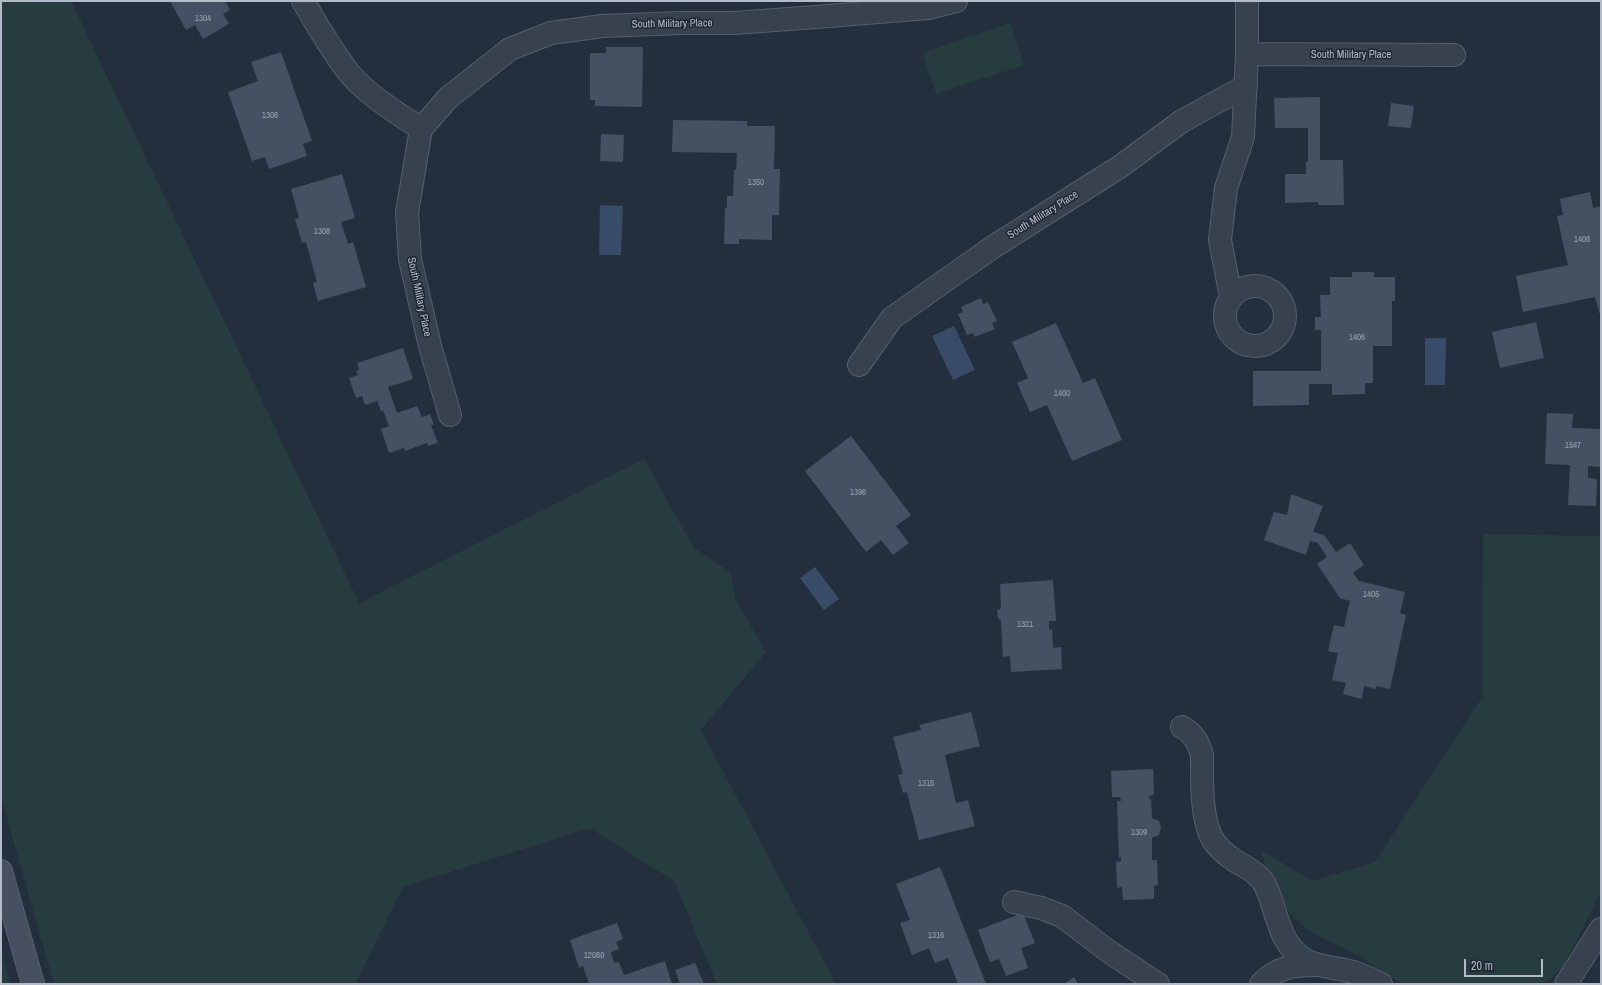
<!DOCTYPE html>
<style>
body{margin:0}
#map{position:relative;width:1602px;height:985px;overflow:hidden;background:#242f3e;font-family:"Archivo Narrow",sans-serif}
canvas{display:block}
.frame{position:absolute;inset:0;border:2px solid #b4bcc9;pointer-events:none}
.scale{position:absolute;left:1464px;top:959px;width:79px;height:18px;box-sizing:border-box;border:2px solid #b4bcc9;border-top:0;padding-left:5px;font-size:12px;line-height:14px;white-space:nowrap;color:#b4bcc9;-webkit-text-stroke:3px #1d2633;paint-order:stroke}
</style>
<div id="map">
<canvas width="1602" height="985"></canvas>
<div class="frame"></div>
<div class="scale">20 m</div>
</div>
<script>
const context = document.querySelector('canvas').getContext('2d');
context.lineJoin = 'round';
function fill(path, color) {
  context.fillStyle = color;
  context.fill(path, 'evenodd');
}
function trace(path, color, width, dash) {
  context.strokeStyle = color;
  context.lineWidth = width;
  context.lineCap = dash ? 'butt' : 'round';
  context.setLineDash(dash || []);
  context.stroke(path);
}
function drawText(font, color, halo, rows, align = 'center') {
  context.font = font + ' "Archivo Narrow",sans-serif';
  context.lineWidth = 3;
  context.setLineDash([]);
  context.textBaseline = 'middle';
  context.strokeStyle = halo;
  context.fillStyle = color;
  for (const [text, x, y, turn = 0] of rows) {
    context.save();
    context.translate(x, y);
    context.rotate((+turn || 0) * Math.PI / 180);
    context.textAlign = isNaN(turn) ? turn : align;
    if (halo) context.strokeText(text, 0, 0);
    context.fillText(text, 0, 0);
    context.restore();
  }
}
fill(new Path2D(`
 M 1,1 L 71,1 L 359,603 L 644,459 L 694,548 L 730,572 L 736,600 L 766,652 L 701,730 L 836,984 L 717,984 L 674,881 L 590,828 L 403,887 L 355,984 L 54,984 L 1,797 Z
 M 1010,23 L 1024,65 L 936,94 L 922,53 Z
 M 1483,534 L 1601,536 L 1601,892 L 1564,965 L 1551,979 L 1540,984 L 1405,984 C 1387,977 1374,965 1358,956 C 1342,946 1324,941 1309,930 C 1282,912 1267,882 1261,850 L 1312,881 L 1375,862 L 1482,697 Z
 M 1,951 L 11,984 L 1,984 Z`), '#263c3f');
fill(new Path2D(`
 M 600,205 L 623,206 L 621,255 L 599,255 Z
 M 954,326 L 975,370 L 953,380 L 932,336 Z
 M 1425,338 L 1446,338 L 1445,385 L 1425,385 Z
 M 815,567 L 839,599 L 824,610 L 800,578 Z`), '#394c67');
fill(new Path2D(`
 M 170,1 L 225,1 L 230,10 L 223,14 L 229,24 L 203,39 L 195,25 L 186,30 Z
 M 606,47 L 643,47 L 642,107 L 595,106 L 595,100 L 590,100 L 590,53 L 606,53 Z
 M 281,52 L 312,141 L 303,144 L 307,156 L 269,169 L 265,157 L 252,161 L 228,92 L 258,81 L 251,62 Z
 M 1320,97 L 1320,160 L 1343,160 L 1344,205 L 1318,205 L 1318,202 L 1285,203 L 1285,174 L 1306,174 L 1306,162 L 1308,162 L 1308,128 L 1275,128 L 1274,98 Z
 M 1391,103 L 1414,106 L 1411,128 L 1388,126 Z
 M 673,120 L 747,121 L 747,126 L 775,126 L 774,169 L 780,169 L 779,215 L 772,215 L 772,240 L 739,239 L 739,244 L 724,244 L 725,208 L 727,208 L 727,196 L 733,196 L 734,170 L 736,170 L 737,153 L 672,152 Z
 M 601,134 L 624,135 L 623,162 L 600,161 Z
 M 342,174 L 355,218 L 341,222 L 348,244 L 353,242 L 366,287 L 318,301 L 313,283 L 317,282 L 306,242 L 302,243 L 295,219 L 299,218 L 291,189 Z
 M 1590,192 L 1593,208 L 1601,206 L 1601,318 L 1595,297 L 1523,312 L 1516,276 L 1568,265 L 1557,216 L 1563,215 L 1560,199 Z
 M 1352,272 L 1374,272 L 1374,277 L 1395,277 L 1395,301 L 1392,301 L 1392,346 L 1373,346 L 1373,383 L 1365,383 L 1365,394 L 1332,395 L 1332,384 L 1309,384 L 1309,405 L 1253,406 L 1253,371 L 1321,371 L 1321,330 L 1315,330 L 1315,317 L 1321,317 L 1320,295 L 1330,295 L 1330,277 L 1352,277 Z
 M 981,298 L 983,304 L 988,302 L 997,321 L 992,323 L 995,329 L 975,337 L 973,333 L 967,335 L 958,314 L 963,312 L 961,307 Z
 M 1536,322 L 1544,358 L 1500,368 L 1492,332 Z
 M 1056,323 L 1083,383 L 1095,378 L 1122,440 L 1072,461 L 1047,405 L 1030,412 L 1017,383 L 1028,378 L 1012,342 Z
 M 403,348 L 413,379 L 388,387 L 397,413 L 417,406 L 422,417 L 430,414 L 434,425 L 431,425 L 438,443 L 428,446 L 427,443 L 405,451 L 404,448 L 389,453 L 381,429 L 389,426 L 383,410 L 381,411 L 377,401 L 365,405 L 362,396 L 356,398 L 349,378 L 358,375 L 356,371 L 359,370 L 357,363 Z
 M 1547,413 L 1573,414 L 1572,428 L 1601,429 L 1601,467 L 1588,466 L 1588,478 L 1597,479 L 1596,506 L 1568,505 L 1570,465 L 1545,464 Z
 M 851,436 L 911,515 L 896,526 L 909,543 L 893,555 L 881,540 L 866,552 L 805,471 Z
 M 1291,494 L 1323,506 L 1313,532 L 1324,535 L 1336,552 L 1350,543 L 1364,565 L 1353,573 L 1359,581 L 1405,592 L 1400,613 L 1406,615 L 1390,689 L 1376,686 L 1376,689 L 1364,686 L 1362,699 L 1343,694 L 1346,683 L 1332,680 L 1338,653 L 1328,651 L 1334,625 L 1344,627 L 1350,601 L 1340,598 L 1317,564 L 1327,557 L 1318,543 L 1310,541 L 1306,555 L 1264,540 L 1274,512 L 1287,515 Z
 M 1053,580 L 1056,621 L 1049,621 L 1049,630 L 1052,629 L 1053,648 L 1061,647 L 1062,669 L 1011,672 L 1010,656 L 1003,657 L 1001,621 L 998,618 L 997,611 L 1001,608 L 1000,584 Z
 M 971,712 L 980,746 L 945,755 L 956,803 L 968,800 L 975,826 L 919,840 L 907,792 L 903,793 L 898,775 L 903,774 L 893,737 L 921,730 L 919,725 Z
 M 1153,769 L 1154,795 L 1149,796 L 1149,799 L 1151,799 L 1152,818 L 1159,821 L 1161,827 L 1159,835 L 1152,838 L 1152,860 L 1157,860 L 1158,885 L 1154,886 L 1154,899 L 1123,900 L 1122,887 L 1117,888 L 1116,862 L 1121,861 L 1121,857 L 1119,858 L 1117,801 L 1121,801 L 1120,797 L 1112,797 L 1111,771 Z
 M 940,867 L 986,984 L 958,984 L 948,958 L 935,963 L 929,948 L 912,955 L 900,923 L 910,920 L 896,884 Z
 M 1023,913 L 1035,943 L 1021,948 L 1028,968 L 1006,976 L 999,959 L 990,962 L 978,930 Z
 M 617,923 L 623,939 L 616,942 L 619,949 L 611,952 L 614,963 L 619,962 L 624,975 L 665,961 L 672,984 L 589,984 L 583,966 L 579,968 L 570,940 Z
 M 695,963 L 704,984 L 680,984 L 675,970 Z
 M 1074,977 L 1078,984 L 1064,984 Z`), '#455162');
const minor = new Path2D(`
 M 303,1 C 318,26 332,52 350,74 C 367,95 399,114 421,129
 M 1247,54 L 1454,55
 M1225 316a30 30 0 1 1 60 0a30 30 0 1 1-60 0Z
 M 1231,297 L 1220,240 L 1226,188 L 1243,137 L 1247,54 L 1247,1
 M 859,365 L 892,318 L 993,247 L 1121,166 L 1182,121 L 1246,86
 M 450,415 L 430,346 L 410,259 L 407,213 L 421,129 L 448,98 L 510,49 L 551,33 L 602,26 L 681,23 L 734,23 L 816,17 L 928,8 L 956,1
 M 1182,727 C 1194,734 1198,742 1202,755 C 1202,778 1201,813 1210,834 C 1214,844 1225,854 1234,860 C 1246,868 1260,873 1266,887 C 1276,909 1278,936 1296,953 C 1313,969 1336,966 1356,973 C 1365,976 1373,980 1381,984
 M 1014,902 L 1041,908 L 1062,916 L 1108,951 L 1158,984
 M 1261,984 C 1277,967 1294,965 1316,965
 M 1566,984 L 1601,929`);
const secondary = new Path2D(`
 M 1,871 L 33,984`);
trace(minor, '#565f6c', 24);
trace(secondary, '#565f6c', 24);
trace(minor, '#38414e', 22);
trace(secondary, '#465061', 22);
drawText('9px', '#98a1af', null, [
 ["1304",203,19],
 ["1306",270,116],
 ["1350",756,183],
 ["1308",322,232],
 ["1408",1582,240],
 ["1406",1357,338],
 ["1400",1062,394],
 ["1547",1573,446],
 ["1396",858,493],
 ["1405",1371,595],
 ["1321",1025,625],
 ["1315",926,784],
 ["1309",1139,833],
 ["1316",936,936],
 ["12080",594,956]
]);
drawText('11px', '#b4bcc9', '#1d2633', [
 ["South Military Place",672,24,-1],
 ["South Military Place",1351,55],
 ["South Military Place",1043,215,-32],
 ["South Military Place",419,297,78]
]);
</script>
